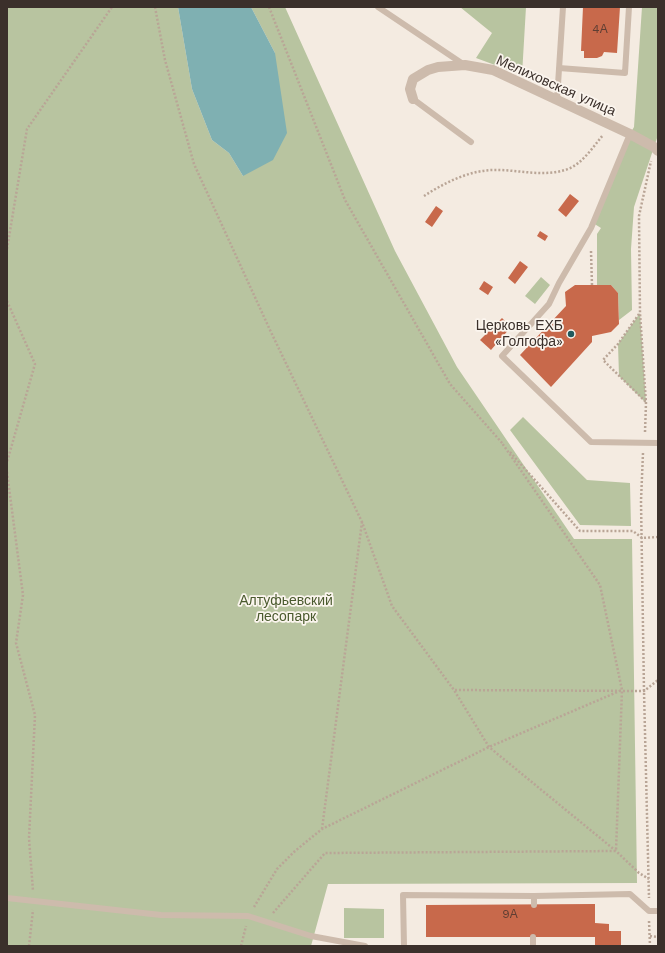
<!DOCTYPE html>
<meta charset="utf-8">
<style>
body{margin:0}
#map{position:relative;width:665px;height:953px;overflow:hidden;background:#f4ebe1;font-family:"Work Sans",sans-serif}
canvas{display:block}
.frame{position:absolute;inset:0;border:8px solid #3b302b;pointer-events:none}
</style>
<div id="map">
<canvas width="665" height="953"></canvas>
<div class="frame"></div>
</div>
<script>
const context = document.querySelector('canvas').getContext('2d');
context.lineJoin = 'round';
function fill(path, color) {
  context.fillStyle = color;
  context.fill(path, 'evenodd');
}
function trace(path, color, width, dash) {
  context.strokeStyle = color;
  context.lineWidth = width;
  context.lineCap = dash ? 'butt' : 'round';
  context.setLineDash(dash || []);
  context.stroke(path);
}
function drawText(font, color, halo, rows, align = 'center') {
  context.font = font + ' "Work Sans",sans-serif';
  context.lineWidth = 3.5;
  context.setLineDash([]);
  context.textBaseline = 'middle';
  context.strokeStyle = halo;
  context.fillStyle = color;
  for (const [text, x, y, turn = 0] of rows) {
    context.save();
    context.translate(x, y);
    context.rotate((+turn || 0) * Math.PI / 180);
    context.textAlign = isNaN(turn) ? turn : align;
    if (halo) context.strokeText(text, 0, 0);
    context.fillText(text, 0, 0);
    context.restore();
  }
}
fill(new Path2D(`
 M 7,7 L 178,7 L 192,89 L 212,140 L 229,153 L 243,176 L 275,53 L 251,7 L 285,7 L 395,251 L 457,367 L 574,539 L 632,539 L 637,883 L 328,884 L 311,946 L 7,946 Z
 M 460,7 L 526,7 L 522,75 L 476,58 L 492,33 Z
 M 642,7 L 658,7 L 658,135 L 634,207 L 631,249 L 632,310 L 619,320 L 618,293 L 611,285 L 597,285 L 597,234 L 601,228 L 593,223 L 630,134 L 634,127 Z
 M 541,277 L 550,285 L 535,304 L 525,296 Z
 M 640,313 L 646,403 L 619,376 L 618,344 Z
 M 523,417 L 587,480 L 630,483 L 631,526 L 580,525 L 510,430 Z
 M 344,908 L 384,909 L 384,938 L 344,938 Z`), '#b8c4a0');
fill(new Path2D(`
 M 178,7 L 251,7 L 275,53 L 287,133 L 273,160 L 243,176 L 229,153 L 212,140 L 192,89 Z`), '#7fb0b2');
fill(new Path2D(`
 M 583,7 L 620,7 L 617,53 L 604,52 L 602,56 L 597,58 L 584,58 L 584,51 L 581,51 Z
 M 570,194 L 579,201 L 566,217 L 558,210 Z
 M 436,206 L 443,211 L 432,227 L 425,222 Z
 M 540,231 L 548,236 L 545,241 L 537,236 Z
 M 520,261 L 528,267 L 515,284 L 508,278 Z
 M 484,281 L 493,287 L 488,295 L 479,289 Z
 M 575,285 L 611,285 L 618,293 L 619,324 L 611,332 L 592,336 L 592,342 L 551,387 L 520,355 L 566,306 L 565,292 Z
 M 502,318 L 511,327 L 491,350 L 480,340 Z
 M 595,904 L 595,923 L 609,924 L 609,931 L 621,931 L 621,946 L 595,946 L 595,937 L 426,937 L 426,905 Z`), '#c8694b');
trace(new Path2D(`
 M 155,7 L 165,60 L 194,164 L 270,330 L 362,522 L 392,606 L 454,690 L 489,747 L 616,851 L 639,873 L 649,879
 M 269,7 L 345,200 L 450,384 L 503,444
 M 424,196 C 444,183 468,171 492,170 C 517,169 543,178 568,169 C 583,163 593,147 603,135
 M 7,249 L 27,129 L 112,7
 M 591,251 L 592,285
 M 7,301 L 35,364 L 7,462
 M 639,314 L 618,344 L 603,360 L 646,402
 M 645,432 L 646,403 L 640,313 L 639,216 L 651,161
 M 510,452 L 580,531 L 633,531 L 642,538 L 658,537
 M 643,453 L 641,501 L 644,691 L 649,898
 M 7,472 L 23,595 L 16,643 L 35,715 L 29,838 L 33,891
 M 455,690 L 644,691 L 658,680
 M 322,829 L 362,522
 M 254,907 L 277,869 L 295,851 L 322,829 L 489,747 L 622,690
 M 273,913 L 325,853 L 616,851 L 622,690 L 600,585 L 502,443
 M 649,921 L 650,946
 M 650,936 L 658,937
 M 29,946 L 33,910
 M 241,946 L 246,926`), '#b9a596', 2.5, [2, 2]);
trace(new Path2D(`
 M 378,7 L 463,64
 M 559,68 L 625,73 L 629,7
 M 413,99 L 471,142
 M 557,100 L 563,7
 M 630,134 L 591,228 L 559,283 L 549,304 L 502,356 L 591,442 L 658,443
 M 7,898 L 161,915 L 248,916 L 311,936 L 365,946
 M 534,905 L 534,896
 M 404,946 L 403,895 L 534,896 L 630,894 L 649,911 L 658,911
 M 533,946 L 533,937`), '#cdbbac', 6);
trace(new Path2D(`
 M 413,99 L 410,89 L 413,79 L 428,70 L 438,67 L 465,65 L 493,70 L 630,134 L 654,147 L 658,151`), '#cdbbac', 10);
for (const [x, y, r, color] of [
 [571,334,4,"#1f5a5e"]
]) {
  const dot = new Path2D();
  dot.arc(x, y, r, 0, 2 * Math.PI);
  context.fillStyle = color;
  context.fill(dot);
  trace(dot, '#fbf5ee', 1.5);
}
drawText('12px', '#5e3e33', null, [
 ["4А",600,29],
 ["9А",510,914]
]);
drawText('14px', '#3b302b', '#fbf5ee', [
 ["Мелиховская улица",556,86,24]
]);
drawText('14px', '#3b302b', '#fbf5ee', [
 ["Церковь ЕХБ",563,326],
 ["«Голгофа»",563,342]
], 'right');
drawText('14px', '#4a5a2e', '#fbf5ee', [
 ["Алтуфьевский",286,601],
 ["лесопарк",286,617]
]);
</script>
